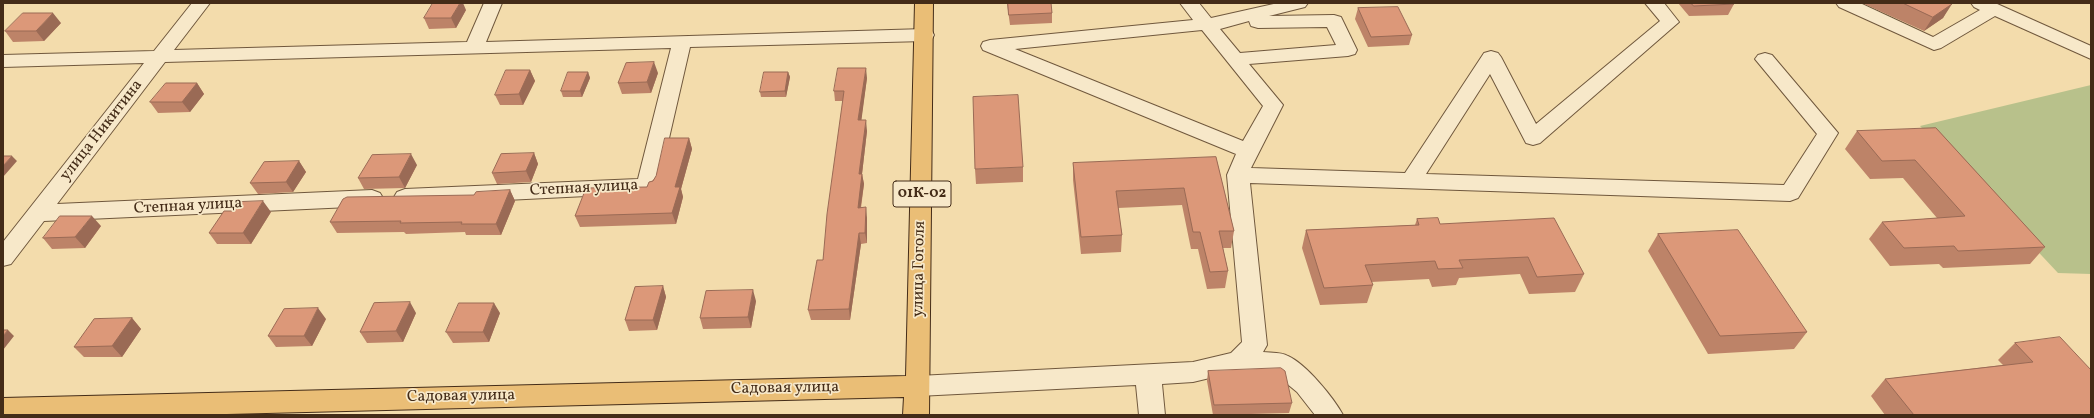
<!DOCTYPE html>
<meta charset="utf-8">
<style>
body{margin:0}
#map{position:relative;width:2094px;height:418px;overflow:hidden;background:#f3dcac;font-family:Vollkorn,serif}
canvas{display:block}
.frame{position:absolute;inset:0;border:4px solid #442c18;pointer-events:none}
</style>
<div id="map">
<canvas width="2094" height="418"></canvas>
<div class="frame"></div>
</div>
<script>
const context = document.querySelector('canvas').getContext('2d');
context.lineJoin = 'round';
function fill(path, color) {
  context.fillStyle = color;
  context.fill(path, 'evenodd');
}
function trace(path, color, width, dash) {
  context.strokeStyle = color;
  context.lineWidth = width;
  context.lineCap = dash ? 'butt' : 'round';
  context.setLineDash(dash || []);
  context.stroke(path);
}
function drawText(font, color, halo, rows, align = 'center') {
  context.font = font + ' Vollkorn,serif';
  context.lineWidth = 3.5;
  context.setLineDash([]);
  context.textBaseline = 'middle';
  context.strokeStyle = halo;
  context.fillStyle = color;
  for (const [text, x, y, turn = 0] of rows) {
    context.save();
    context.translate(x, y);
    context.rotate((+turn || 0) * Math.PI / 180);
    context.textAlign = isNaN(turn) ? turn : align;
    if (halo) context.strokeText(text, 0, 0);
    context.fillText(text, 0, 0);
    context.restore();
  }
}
fill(new Path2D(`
 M 2091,85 L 2091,274 L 2058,273 L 1920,126 Z`), '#b8c18b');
const minor = new Path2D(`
 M 192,3 L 210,3 L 174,50 L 467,42 L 484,3 L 502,3 L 486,42 L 925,29 L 932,31 L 934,35 L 932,39 L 925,41 L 690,47 L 658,186 L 655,191 L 647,193 L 405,205 L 397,202 L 394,197 L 397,192 L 405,189 L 638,179 L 671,48 L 165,62 L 57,204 L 372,190 L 380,193 L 383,198 L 380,203 L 372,206 L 44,221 L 11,264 L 3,266 L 3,242 L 144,63 L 3,67 L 3,55 L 154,51 Z
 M 1180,3 L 1199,3 L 1211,18 L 1278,3 L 1308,3 L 1305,7 L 1269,16 L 1334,15 L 1341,17 L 1357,50 L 1355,54 L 1348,56 L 1249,64 L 1283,105 L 1251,168 L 1405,173 L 1484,53 L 1491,51 L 1498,53 L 1501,57 L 1536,124 L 1660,21 L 1645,3 L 1664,3 L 1679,22 L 1540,143 L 1533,145 L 1526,143 L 1490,74 L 1426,174 L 1784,185 L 1817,134 L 1755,59 L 1758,55 L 1765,53 L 1772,55 L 1838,133 L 1798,198 L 1790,201 L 1250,183 L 1267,345 L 1263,352 C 1272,353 1281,352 1288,356 C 1306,364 1334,398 1343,415 L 1315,415 L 1297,392 L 1274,373 L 1239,371 L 1193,382 L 1162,384 L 1165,415 L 1139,415 L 1136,385 L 918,396 L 909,393 L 905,386 L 909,379 L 918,376 L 1193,362 L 1231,353 L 1242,342 L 1227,175 L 1236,154 L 983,50 L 981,46 L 983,42 L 990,40 L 1193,20 ZM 1249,21 L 1251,26 L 1258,28 L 1327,27 L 1336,45 L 1240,53 L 1220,29 ZM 1202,30 L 1263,106 L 1243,141 L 1015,49 Z
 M 1836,3 L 1860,3 L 1933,37 L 1980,10 L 1974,7 L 1971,3 L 1995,3 L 2091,46 L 2091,59 L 1995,16 L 1941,48 L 1934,50 L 1839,7 Z`);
const major = new Path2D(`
 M 915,3 L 933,3 L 929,415 L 903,415 L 904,397 L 187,415 L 3,415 L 3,398 L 906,376 Z`);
trace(minor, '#70583d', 2);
trace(major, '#442c18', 2);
fill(minor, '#f7e8c9');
fill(major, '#eabe76');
fill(new Path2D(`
 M 1007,3 L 1051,3 L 1052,13 L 1052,23 L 1010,25 Z
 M 1678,3 L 1732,3 L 1734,4 L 1728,15 L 1689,16 Z
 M 1862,3 L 1951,3 L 1943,18 L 1924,31 Z
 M 1358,8 L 1412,35 L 1409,45 L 1368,47 L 1355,19 Z
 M 466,10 L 456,28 L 429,29 L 424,18 Z
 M 61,23 L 44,41 L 13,42 L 5,31 Z
 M 530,70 L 535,81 L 523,105 L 500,105 L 495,95 Z
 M 588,72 L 590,78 L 582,97 L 563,97 L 561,91 Z
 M 788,72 L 790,77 L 786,97 L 761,97 L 760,92 Z
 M 658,73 L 651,93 L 622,94 L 618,83 Z
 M 867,78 L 861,120 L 867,131 L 862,174 L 864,184 L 861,208 L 867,218 L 867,243 L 861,244 L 850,320 L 811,320 L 808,310 L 823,260 L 843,101 L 835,101 L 834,91 Z
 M 197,83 L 204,94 L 190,112 L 158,113 L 150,102 Z
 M 1936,128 L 2045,247 L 2030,264 L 1943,268 L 1939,264 L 1890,266 L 1869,239 L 1882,222 L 1937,218 L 1903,178 L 1870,179 L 1845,149 L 1857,131 Z
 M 689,138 L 692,149 L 681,189 L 683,197 L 676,224 L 580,227 L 575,216 L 647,187 Z
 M 534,153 L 538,164 L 531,182 L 497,184 L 492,173 Z
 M 1216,157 L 1234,231 L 1231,248 L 1223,248 L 1228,271 L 1225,288 L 1207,289 L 1198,249 L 1191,249 L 1182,205 L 1118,208 L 1122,235 L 1121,252 L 1081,254 L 1073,180 L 1073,163 Z
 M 299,161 L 306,172 L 293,192 L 258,194 L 250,183 Z
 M 417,165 L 405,188 L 364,189 L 358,178 Z
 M 1023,167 L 1023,182 L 976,184 L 975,169 Z
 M 510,190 L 515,201 L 501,235 L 466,235 L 465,232 L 406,234 L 404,232 L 337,233 L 330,222 L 474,195 Z
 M 271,212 L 251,244 L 217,244 L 209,233 Z
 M 1417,219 L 1440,224 L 1584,274 L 1575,292 L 1529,294 L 1520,274 L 1459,278 L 1456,285 L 1432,287 L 1429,279 L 1371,282 L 1373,285 L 1367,303 L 1320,305 L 1302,248 L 1306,230 L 1415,225 Z
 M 101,226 L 85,248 L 52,249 L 43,238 Z
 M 1658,234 L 1807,332 L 1794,349 L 1708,354 L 1648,251 Z
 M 663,286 L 666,297 L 657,330 L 629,331 L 625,320 Z
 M 756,301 L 751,328 L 703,329 L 700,318 Z
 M 416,313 L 403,342 L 367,343 L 360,332 Z
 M 500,313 L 489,342 L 453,343 L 446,332 Z
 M 132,318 L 141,329 L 122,357 L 84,357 L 74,347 Z
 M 326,319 L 312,346 L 276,347 L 268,336 Z
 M 2015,343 L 2091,415 L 1885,415 L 1871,396 L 1885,379 L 2003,365 L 1998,360 Z
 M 1208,371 L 1292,403 L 1289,413 L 1213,415 L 1207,381 Z`), '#bd8368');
fill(new Path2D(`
 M 460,3 L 463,3 L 466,10 L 456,28 L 451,18 Z
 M 1952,4 L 1943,18 L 1924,31 L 1933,17 Z
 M 53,13 L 61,23 L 44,41 L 36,31 Z
 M 654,62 L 658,73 L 651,93 L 647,82 Z
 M 866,68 L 867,78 L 860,131 L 858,120 Z
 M 530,70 L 535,81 L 523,105 L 519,94 Z
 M 588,72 L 590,78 L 582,97 L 580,91 Z
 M 788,72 L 790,77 L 786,97 L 785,91 Z
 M 197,83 L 204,94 L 190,112 L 182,102 Z
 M 866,120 L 867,131 L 862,174 L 864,184 L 859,218 L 858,208 L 859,174 Z
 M 689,138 L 692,149 L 681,189 L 683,197 L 676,224 L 672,213 L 675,187 Z
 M 534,153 L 538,164 L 531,182 L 526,171 Z
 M 411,154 L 417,165 L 405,188 L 399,177 Z
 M 12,156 L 17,161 L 3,177 L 3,166 Z
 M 299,161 L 306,172 L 293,192 L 286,182 Z
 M 510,190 L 515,201 L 501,235 L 496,224 Z
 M 263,201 L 271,212 L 251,244 L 243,233 Z
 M 866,207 L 867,218 L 867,243 L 865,233 Z
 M 92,216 L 101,226 L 85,248 L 75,237 Z
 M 859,233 L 861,244 L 850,320 L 849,309 Z
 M 663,286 L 666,297 L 657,330 L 653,320 Z
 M 753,290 L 756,301 L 751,328 L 748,317 Z
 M 410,302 L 416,313 L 403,342 L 396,331 Z
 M 494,303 L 500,313 L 489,342 L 483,332 Z
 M 318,308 L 326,319 L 312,346 L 304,336 Z
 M 132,318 L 141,329 L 122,357 L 112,346 Z
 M 8,330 L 14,336 L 3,350 L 3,336 Z`), '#9a6a55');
const building = new Path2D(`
 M 433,3 L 460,3 L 451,18 L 424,18 Z
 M 1008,3 L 1051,3 L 1052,13 L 1009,15 Z
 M 1691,3 L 1732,3 L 1734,4 L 1694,6 Z
 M 1903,3 L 1951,3 L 1952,4 L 1933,17 Z
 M 1398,7 L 1412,35 L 1371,37 L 1358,8 Z
 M 23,13 L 53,13 L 36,31 L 5,31 Z
 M 654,62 L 647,82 L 618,83 L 626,63 Z
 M 838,68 L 866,68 L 858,120 L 866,120 L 859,174 L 862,174 L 858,208 L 866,207 L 865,233 L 859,233 L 849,309 L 808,310 L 817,260 L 823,260 L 827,214 L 844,91 L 834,91 Z
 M 506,70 L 530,70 L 519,94 L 495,95 Z
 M 568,72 L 588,72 L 580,91 L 561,91 Z
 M 764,72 L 788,72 L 785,91 L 760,92 Z
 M 166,83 L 197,83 L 182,102 L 150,102 Z
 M 1018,95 L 1023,167 L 975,169 L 973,97 Z
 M 1936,128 L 2045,247 L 1958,251 L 1954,246 L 1904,248 L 1882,222 L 1965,216 L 1915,160 L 1882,161 L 1857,131 Z
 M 665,138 L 689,138 L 675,187 L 680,187 L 672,213 L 575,216 L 586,188 L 647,187 L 649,182 L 653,181 L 656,176 Z
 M 534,153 L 526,171 L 492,173 L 501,154 Z
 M 411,154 L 399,177 L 358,178 L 372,155 Z
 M 3,156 L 12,156 L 3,166 Z
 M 1216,157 L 1234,231 L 1219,231 L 1228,271 L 1210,272 L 1200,232 L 1193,232 L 1184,188 L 1116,191 L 1122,235 L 1081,237 L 1073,163 Z
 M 299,161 L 286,182 L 250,183 L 264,162 Z
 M 510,190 L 496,224 L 461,224 L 462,222 L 400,223 L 401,221 L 330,222 L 343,199 L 347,197 L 474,195 L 476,192 Z
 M 263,201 L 243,233 L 209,233 L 224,211 L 232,211 L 238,202 Z
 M 60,216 L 92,216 L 75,237 L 43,238 Z
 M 1438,218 L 1440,224 L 1554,218 L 1584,274 L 1537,277 L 1528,257 L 1459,260 L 1463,268 L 1438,269 L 1435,261 L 1365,265 L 1373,285 L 1324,288 L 1306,230 L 1419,225 L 1417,219 Z
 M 1738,230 L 1807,332 L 1720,336 L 1658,234 Z
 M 663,286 L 653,320 L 625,320 L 635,287 Z
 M 753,290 L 748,317 L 700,318 L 706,291 Z
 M 410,302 L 396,331 L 360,332 L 374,303 Z
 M 459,303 L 494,303 L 483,332 L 446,332 Z
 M 318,308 L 304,336 L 268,336 L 284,309 Z
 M 132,318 L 112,346 L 74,347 L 94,319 Z
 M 3,330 L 8,330 L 3,336 Z
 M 2060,337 L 2091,370 L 2091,415 L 1914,415 L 1885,379 L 2033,362 L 2015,343 Z
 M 1281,368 L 1285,371 L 1292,403 L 1214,405 L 1208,371 Z`);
fill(building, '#dc9879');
trace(building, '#9a6a55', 1);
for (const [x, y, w] of [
 [922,194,58]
]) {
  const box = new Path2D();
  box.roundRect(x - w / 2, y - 13, w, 26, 3);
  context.fillStyle = '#f7e8c9';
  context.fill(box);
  trace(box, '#442c18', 1);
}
drawText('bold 15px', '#442c18', null, [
 ["01К-02",922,194]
]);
drawText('16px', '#442c18', '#f7e8c9', [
 ["улица Никитина",102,131,-52],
 ["Степная улица",584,189,-3],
 ["Степная улица",188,207,-3],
 ["улица Гоголя",920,269,-89],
 ["Садовая улица",785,389,-1],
 ["Садовая улица",461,397,-1]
]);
</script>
